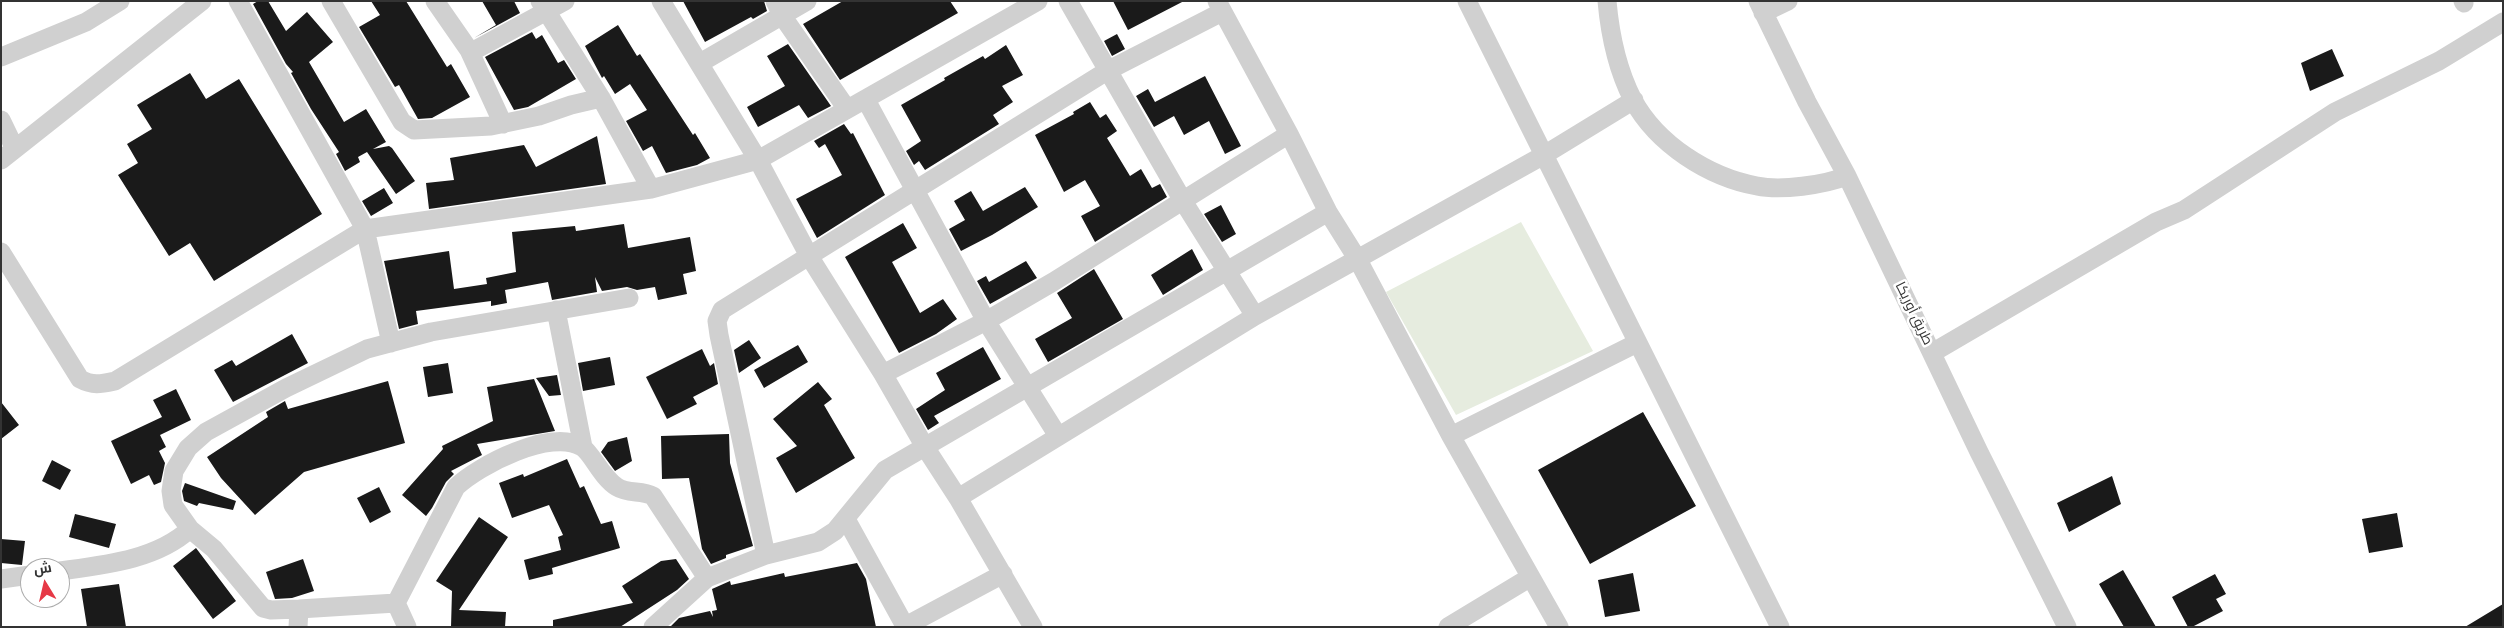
<!DOCTYPE html>
<meta charset="utf-8">
<style>
body{margin:0}
#map{position:relative;width:2504px;height:628px;overflow:hidden;background:#fff;font-family:"Source Sans 3",Cairo,sans-serif}
canvas{display:block}
.frame{position:absolute;inset:0;border:2px solid #333;pointer-events:none}
.north{position:absolute;left:20px;top:558px;width:50px;height:50px;box-sizing:border-box;background:#fff;border:1px solid #adadad;border-radius:50%;rotate:351deg;font-size:14px;font-weight:700;line-height:20px;text-align:center;color:#333}
.north::after{content:'';display:block;margin:auto;width:18px;height:22px;background:#e63946;clip-path:polygon(50% 0,100% 100%,50% 72%,0 100%)}
</style>
<div id="map">
<canvas width="2504" height="628"></canvas>
<div class="frame"></div>
<div class="north">ش</div>
</div>
<script>
const context = document.querySelector('canvas').getContext('2d');
context.lineJoin = 'round';
function fill(path, color) {
  context.fillStyle = color;
  context.fill(path, 'evenodd');
}
function trace(path, color, width, dash) {
  context.strokeStyle = color;
  context.lineWidth = width;
  context.lineCap = dash ? 'butt' : 'round';
  context.setLineDash(dash || []);
  context.stroke(path);
}
function drawText(font, color, halo, rows, align = 'center') {
  context.font = font + ' "Source Sans 3",Cairo,sans-serif';
  context.lineWidth = 5;
  context.setLineDash([]);
  context.textBaseline = 'middle';
  context.strokeStyle = halo;
  context.fillStyle = color;
  for (const [text, x, y, turn = 0] of rows) {
    context.save();
    context.translate(x, y);
    context.rotate((+turn || 0) * Math.PI / 180);
    context.textAlign = isNaN(turn) ? turn : align;
    if (halo) context.strokeText(text, 0, 0);
    context.fillText(text, 0, 0);
    context.restore();
  }
}
fill(new Path2D(`
 M 1521,222 L 1593,351 L 1456,415 L 1386,292 Z`), '#e6ecdf');
fill(new Path2D(`
 M 258,1 L 268,1 L 286,31 L 307,12 L 333,42 L 309,62 L 344,122 L 366,109 L 386,142 L 373,149 L 389,146 L 392,148 L 415,181 L 396,194 L 367,152 L 358,157 L 360,162 L 345,171 L 336,154 L 339,152 L 311,109 L 291,73 L 293,72 L 286,64 L 253,4 Z
 M 371,1 L 406,1 L 447,67 L 451,64 L 470,97 L 432,118 L 418,119 L 399,85 L 395,87 L 359,27 L 380,15 Z
 M 482,1 L 514,1 L 520,13 L 474,38 L 496,25 Z
 M 683,1 L 764,1 L 767,11 L 753,19 L 751,17 L 705,42 Z
 M 843,1 L 950,1 L 958,13 L 840,80 L 803,24 Z
 M 1113,1 L 1184,1 L 1128,30 Z
 M 618,25 L 637,56 L 640,54 L 693,135 L 695,133 L 710,158 L 697,165 L 666,173 L 652,146 L 643,151 L 626,121 L 647,110 L 630,84 L 615,94 L 604,76 L 602,78 L 585,46 Z
 M 532,32 L 536,39 L 542,35 L 558,63 L 564,60 L 576,79 L 528,107 L 514,110 L 485,57 Z
 M 1117,34 L 1125,49 L 1112,56 L 1104,41 Z
 M 788,44 L 831,106 L 808,118 L 799,105 L 758,127 L 747,107 L 785,86 L 767,56 Z
 M 1006,45 L 1023,75 L 1002,86 L 1013,102 L 993,115 L 999,124 L 925,170 L 919,161 L 914,165 L 906,151 L 921,141 L 901,105 L 945,80 L 944,78 L 983,56 L 985,59 Z
 M 2332,49 L 2344,76 L 2310,91 L 2301,63 Z
 M 190,73 L 206,99 L 239,79 L 322,214 L 214,281 L 190,243 L 169,256 L 118,175 L 138,163 L 127,144 L 152,129 L 137,105 Z
 M 1205,76 L 1241,146 L 1225,154 L 1209,121 L 1184,135 L 1174,116 L 1154,127 L 1136,96 L 1148,89 L 1155,102 Z
 M 1090,102 L 1100,118 L 1106,114 L 1117,131 L 1107,138 L 1130,176 L 1141,169 L 1152,188 L 1160,184 L 1167,197 L 1095,242 L 1081,216 L 1100,206 L 1085,180 L 1064,192 L 1035,135 L 1074,114 L 1073,112 Z
 M 844,124 L 851,134 L 853,133 L 885,195 L 817,238 L 796,199 L 842,175 L 825,144 L 819,148 L 814,141 Z
 M 597,136 L 606,184 L 429,209 L 426,183 L 454,180 L 450,158 L 524,145 L 536,167 Z
 M 1025,187 L 1038,207 L 992,235 L 961,251 L 949,229 L 965,220 L 954,201 L 971,191 L 983,211 Z
 M 384,188 L 393,203 L 371,216 L 362,201 Z
 M 1221,205 L 1236,234 L 1222,242 L 1204,214 Z
 M 903,223 L 917,248 L 892,262 L 920,313 L 943,299 L 957,319 L 936,334 L 899,353 L 845,257 Z
 M 624,224 L 628,248 L 690,237 L 696,271 L 683,274 L 687,294 L 658,300 L 655,287 L 637,290 L 627,287 L 602,291 L 595,277 L 597,292 L 552,300 L 548,282 L 505,290 L 507,303 L 491,306 L 491,301 L 416,311 L 418,324 L 399,329 L 384,261 L 449,251 L 454,289 L 487,284 L 486,278 L 516,272 L 512,232 L 575,226 L 576,231 Z
 M 1192,249 L 1203,270 L 1163,295 L 1151,275 Z
 M 1026,261 L 1037,278 L 990,304 L 977,281 L 986,276 L 989,282 Z
 M 1094,269 L 1123,319 L 1048,362 L 1035,339 L 1072,318 L 1057,293 Z
 M 292,334 L 308,363 L 233,402 L 214,370 L 232,360 L 236,366 Z
 M 749,340 L 761,358 L 739,373 L 734,350 Z
 M 798,345 L 808,362 L 764,388 L 754,370 Z
 M 983,347 L 1001,379 L 934,416 L 939,423 L 928,430 L 916,409 L 945,390 L 936,373 Z
 M 702,349 L 710,366 L 714,363 L 718,384 L 693,397 L 697,404 L 667,419 L 646,377 Z
 M 610,357 L 615,385 L 583,391 L 578,363 Z
 M 448,363 L 453,393 L 428,397 L 423,367 Z
 M 557,375 L 561,395 L 549,396 L 536,378 Z
 M 534,379 L 555,431 L 477,444 L 482,455 L 451,471 L 454,474 L 446,482 L 432,508 L 426,516 L 402,495 L 443,449 L 442,446 L 493,421 L 487,387 Z
 M 388,381 L 405,443 L 304,472 L 255,515 L 221,478 L 207,457 L 268,417 L 266,412 L 285,401 L 288,409 Z
 M 818,382 L 832,399 L 824,405 L 855,458 L 796,493 L 776,458 L 797,446 L 773,419 Z
 M 176,389 L 191,420 L 160,435 L 166,447 L 159,451 L 165,463 L 161,482 L 154,485 L 149,475 L 131,484 L 111,441 L 162,417 L 153,400 Z
 M 1,402 L 19,425 L 1,439 Z
 M 1643,412 L 1696,506 L 1590,564 L 1538,470 Z
 M 729,434 L 730,463 L 753,546 L 726,555 L 726,558 L 711,564 L 702,549 L 689,478 L 662,479 L 661,436 Z
 M 627,437 L 632,461 L 615,471 L 601,452 L 608,442 Z
 M 567,459 L 580,488 L 584,486 L 601,524 L 612,521 L 620,548 L 552,568 L 553,574 L 529,580 L 524,560 L 561,550 L 558,537 L 563,535 L 549,505 L 512,518 L 499,483 L 523,474 L 524,477 Z
 M 52,460 L 71,470 L 60,490 L 42,481 Z
 M 2112,476 L 2121,504 L 2069,532 L 2057,503 Z
 M 185,483 L 236,501 L 233,510 L 199,503 L 197,506 L 184,501 L 182,491 Z
 M 379,487 L 391,512 L 370,523 L 357,498 Z
 M 2397,513 L 2403,547 L 2369,553 L 2362,519 Z
 M 75,514 L 116,524 L 109,548 L 69,537 Z
 M 479,517 L 508,537 L 459,610 L 506,612 L 505,627 L 451,627 L 452,591 L 436,581 Z
 M 1,539 L 25,541 L 22,565 L 1,563 Z
 M 196,548 L 236,601 L 213,619 L 173,566 Z
 M 303,559 L 314,591 L 292,598 L 275,599 L 266,572 Z
 M 676,559 L 689,579 L 677,590 L 620,627 L 553,627 L 553,620 L 633,603 L 622,586 L 661,561 Z
 M 857,563 L 866,579 L 876,627 L 670,627 L 679,618 L 710,611 L 713,617 L 712,611 L 717,610 L 712,589 L 730,581 L 731,585 L 784,573 L 785,577 Z
 M 2123,570 L 2156,627 L 2124,627 L 2099,584 Z
 M 1633,573 L 1640,611 L 1605,617 L 1598,580 Z
 M 2215,574 L 2226,594 L 2216,599 L 2223,611 L 2192,627 L 2188,627 L 2172,597 Z
 M 119,584 L 126,627 L 87,627 L 81,589 Z
 M 2503,604 L 2503,627 L 2465,627 Z`), '#1a1a1a');
trace(new Path2D(`
 M 238,1 L 365,229 L 391,343
 M 331,1 L 402,122 L 414,130 L 491,126 L 539,116 L 571,105 L 601,98
 M 435,1 L 469,50 L 475,50 L 565,1
 M 540,1 L 601,98 L 651,189
 M 661,1 L 758,160 L 809,256 L 883,374 L 925,447 L 958,498 L 1033,627
 M 775,1 L 783,17 L 847,109
 M 1068,1 L 1183,201 L 1255,316
 M 1217,1 L 1289,134 L 1328,212 L 1358,260 L 1451,436 L 1559,627
 M 1467,1 L 1780,627
 M 1607,1 C 1610,35 1617,69 1633,100 C 1657,144 1708,177 1757,186 C 1781,191 1824,185 1847,176
 M 1758,1 L 1807,102 L 1847,176 L 1979,452 L 2067,627
 M 2463,1 L 2464,3
 M 1763,13 L 1788,1
 M 469,50 L 503,124
 M 1,57 L 86,22 L 120,1
 M 700,63 L 807,1
 M 866,100 L 986,321 L 1058,436
 M 1,120 L 15,149
 M 1,160 L 202,1
 M 1,252 L 80,379 C 93,386 101,384 115,381 L 365,229 L 651,189 L 758,160 L 1038,1
 M 556,310 L 583,447
 M 1932,353 L 2156,222 L 2184,210 L 2335,112 L 2439,61 L 2503,22
 M 883,374 L 986,321 L 1053,282 L 1289,134
 M 1451,436 L 1637,343
 M 958,498 L 1255,316 L 1544,155 L 1634,100
 M 846,519 L 905,626
 M 190,529 L 173,505 L 171,491 L 174,471 L 188,448 L 206,432 L 286,388 L 367,349 L 431,332 L 629,298
 M 766,555 L 719,335 L 717,321 L 722,310 L 1107,71 L 1222,12
 M 60,571 C 104,565 156,560 190,529 L 214,549 L 263,608 L 271,610 L 299,609 L 396,603 L 407,627
 M 1,579 L 30,575
 M 396,603 L 456,487 C 479,465 551,428 582,447 C 592,453 601,477 617,487 C 628,494 642,490 653,496 L 707,578 L 766,555 L 818,542 L 835,531 L 885,470 L 1328,212
 M 298,627 L 299,609
 M 653,627 L 707,578
 M 904,627 L 1003,574
 M 1448,627 L 1529,578`), '#d0d0d0', 19);
drawText('14px', '#333', '#fff', [
 ["طريق أوريكا",1913,314,64]
]);
</script>
